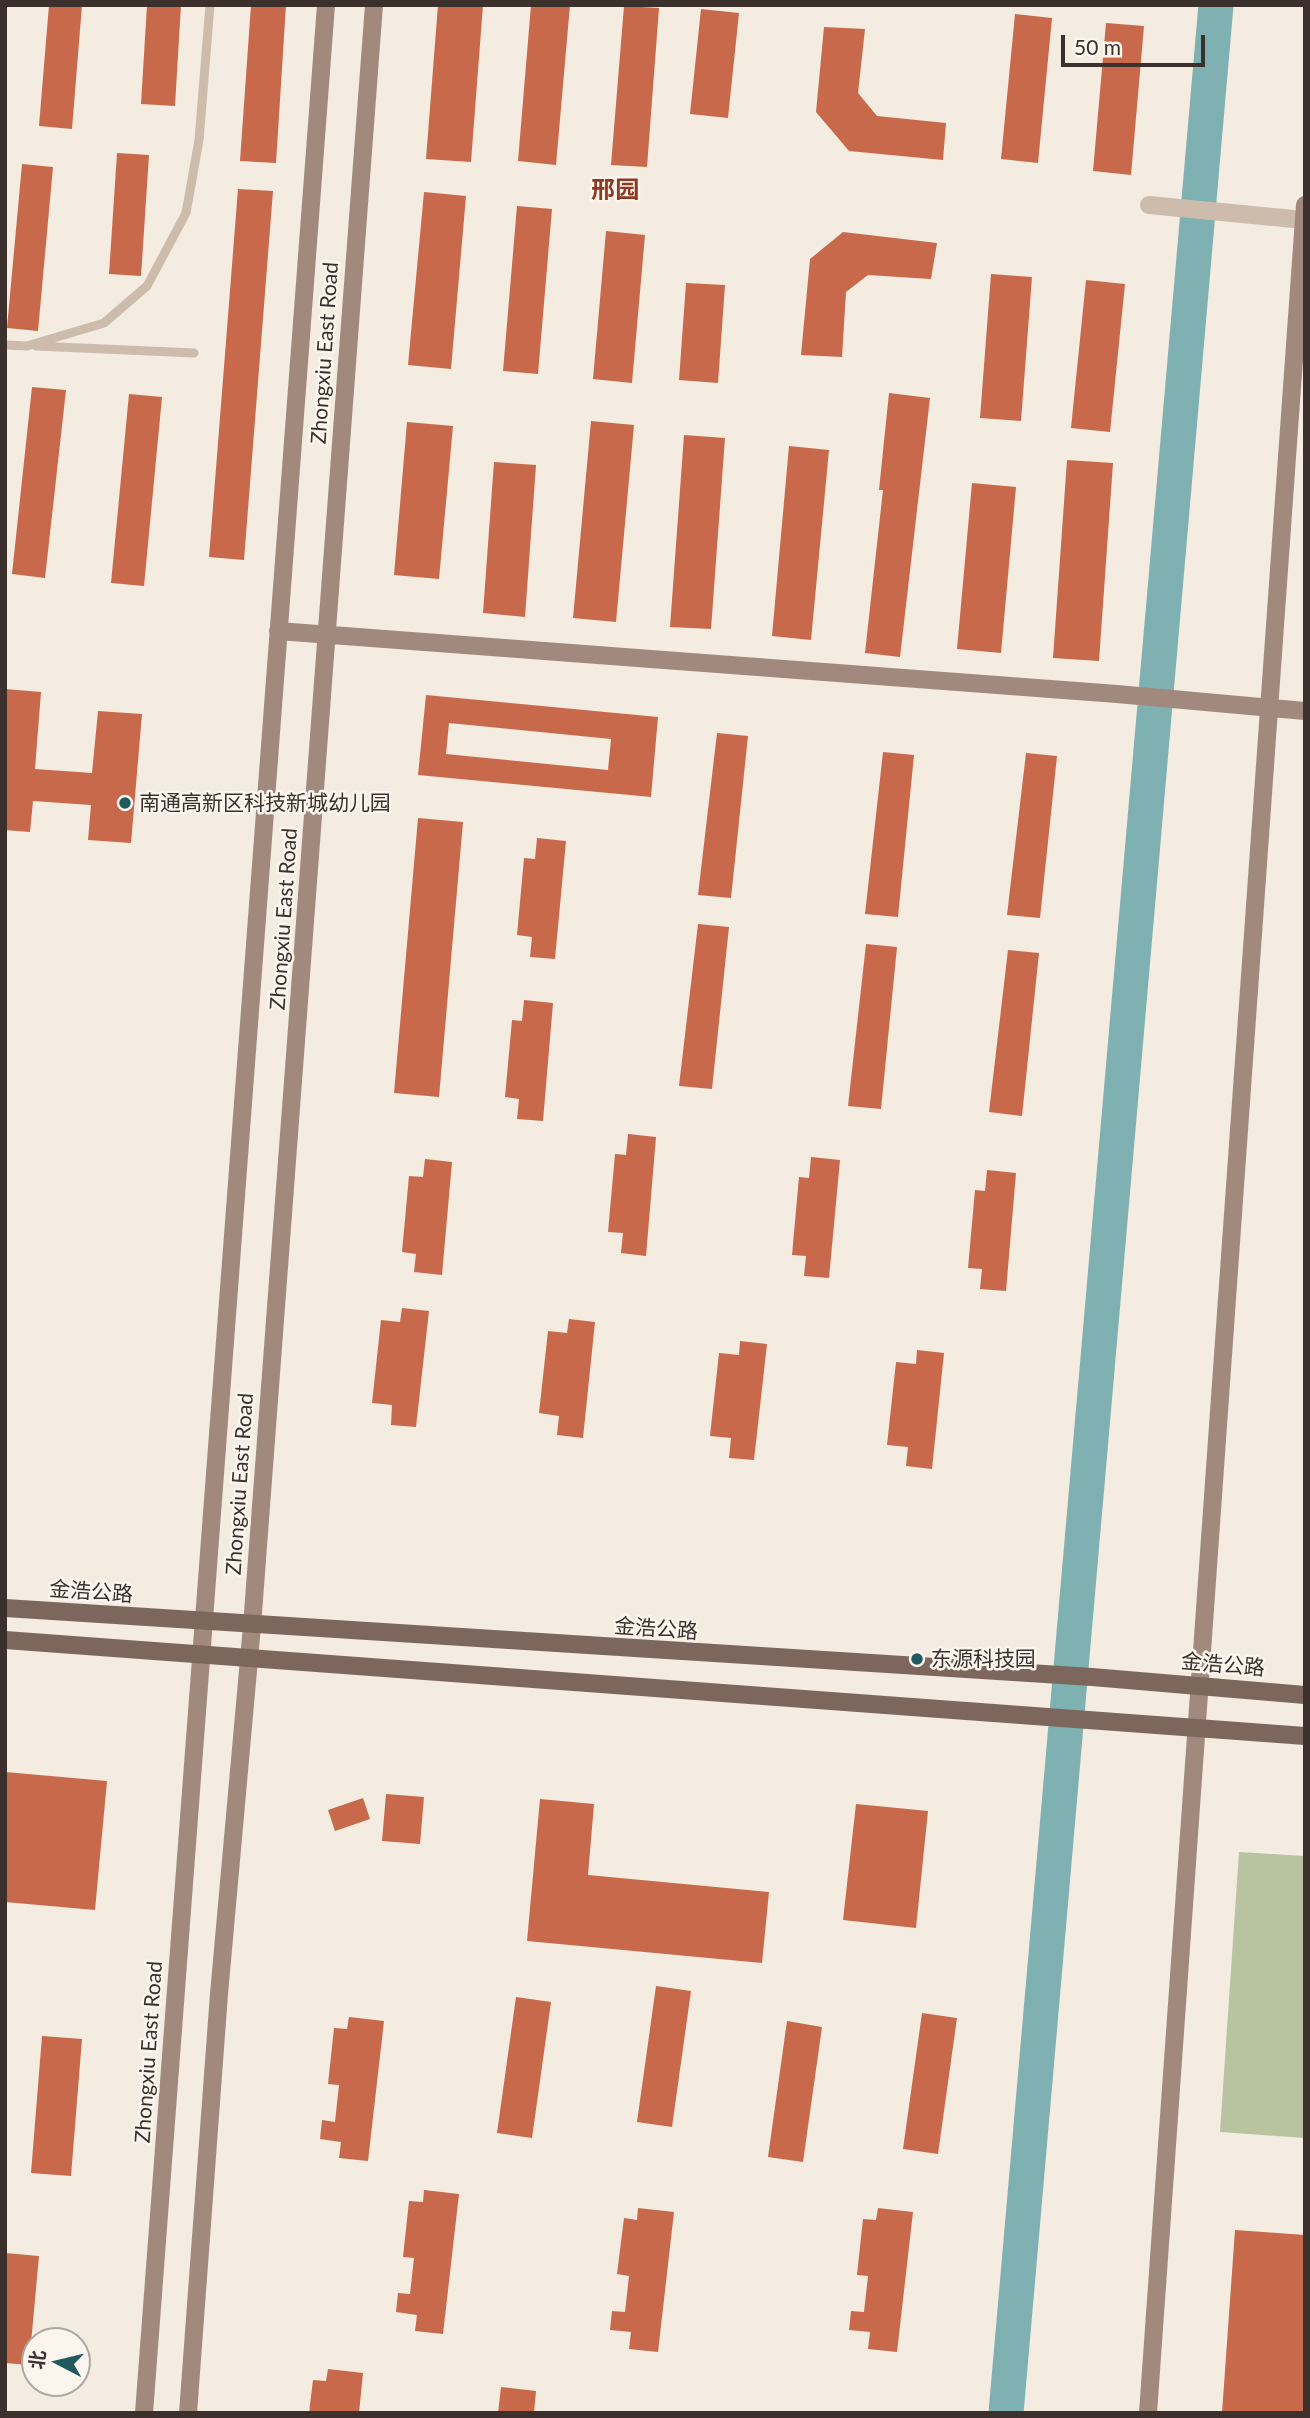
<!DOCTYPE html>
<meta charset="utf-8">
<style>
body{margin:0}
#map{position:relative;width:1310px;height:2418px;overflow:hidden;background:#f4ebe1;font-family:Lato,"Noto Sans SC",sans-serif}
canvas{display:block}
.frame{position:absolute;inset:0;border:7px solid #3b302b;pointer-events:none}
.north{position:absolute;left:21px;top:2327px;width:70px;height:70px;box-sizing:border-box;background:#fbf5ee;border:2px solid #aea6a0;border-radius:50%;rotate:277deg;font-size:19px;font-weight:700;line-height:28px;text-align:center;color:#3b302b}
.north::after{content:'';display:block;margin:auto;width:24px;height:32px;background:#1f5a5e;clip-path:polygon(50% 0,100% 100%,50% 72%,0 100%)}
.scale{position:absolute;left:1061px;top:35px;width:144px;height:32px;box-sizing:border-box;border:4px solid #3b302b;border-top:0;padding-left:9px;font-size:21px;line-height:24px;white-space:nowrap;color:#3b302b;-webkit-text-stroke:5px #fbf5ee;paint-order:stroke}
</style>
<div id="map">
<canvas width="1310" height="2418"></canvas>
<div class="frame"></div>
<div class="north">北</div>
<div class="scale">50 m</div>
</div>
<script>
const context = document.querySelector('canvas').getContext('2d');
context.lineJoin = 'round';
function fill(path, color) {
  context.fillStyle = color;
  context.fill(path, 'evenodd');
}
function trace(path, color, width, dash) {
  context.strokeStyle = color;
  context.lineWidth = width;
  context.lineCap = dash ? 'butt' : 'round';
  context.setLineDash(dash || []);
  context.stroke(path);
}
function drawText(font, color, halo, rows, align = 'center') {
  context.font = font + ' Lato,"Noto Sans SC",sans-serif';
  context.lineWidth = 5;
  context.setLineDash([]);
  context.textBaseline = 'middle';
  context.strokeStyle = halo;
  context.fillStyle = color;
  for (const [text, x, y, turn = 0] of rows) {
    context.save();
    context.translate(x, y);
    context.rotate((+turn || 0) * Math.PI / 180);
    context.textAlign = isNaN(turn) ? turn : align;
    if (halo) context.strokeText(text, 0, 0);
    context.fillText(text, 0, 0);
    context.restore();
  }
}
fill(new Path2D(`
 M 1239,1852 L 1305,1856 L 1305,2138 L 1220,2132 Z`), '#b8c4a0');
trace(new Path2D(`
 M 1006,2413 L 1216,5`), '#7fb0b2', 35);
fill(new Path2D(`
 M 49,5 L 82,5 L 72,129 L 39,126 Z
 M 147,5 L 181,5 L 175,106 L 141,104 Z
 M 251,5 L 286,5 L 276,163 L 240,161 Z
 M 438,5 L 483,5 L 471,162 L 426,159 Z
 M 531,5 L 570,5 L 556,165 L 518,161 Z
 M 624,6 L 659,8 L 647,167 L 611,165 Z
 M 701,9 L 739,13 L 728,118 L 690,114 Z
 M 1015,14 L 1052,18 L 1038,163 L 1001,159 Z
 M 1106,23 L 1144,26 L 1131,175 L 1093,171 Z
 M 824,27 L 865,29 L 858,93 L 877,116 L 946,123 L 943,160 L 849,151 L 816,112 Z
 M 117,153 L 149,155 L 141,276 L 109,274 Z
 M 22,164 L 53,167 L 38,331 L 7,328 Z
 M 238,189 L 273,191 L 244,560 L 209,557 Z
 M 424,192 L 466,196 L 451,369 L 408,365 Z
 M 517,206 L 552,209 L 538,374 L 503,371 Z
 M 606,231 L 645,235 L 632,383 L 593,379 Z
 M 843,232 L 937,243 L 931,279 L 868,275 L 846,292 L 842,357 L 801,355 L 810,259 Z
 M 991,274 L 1032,277 L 1021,421 L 980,418 Z
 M 1086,280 L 1125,284 L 1110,432 L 1071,428 Z
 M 686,283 L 725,285 L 718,383 L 679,380 Z
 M 32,387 L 66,390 L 45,578 L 12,574 Z
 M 889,393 L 930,398 L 900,657 L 865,653 L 883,490 L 879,490 Z
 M 129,394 L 162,397 L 144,586 L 111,583 Z
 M 591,421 L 634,425 L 616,622 L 573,618 Z
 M 407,422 L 453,426 L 439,579 L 394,575 Z
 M 684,435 L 725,438 L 711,629 L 670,627 Z
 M 789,446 L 829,450 L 811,640 L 772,636 Z
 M 1067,460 L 1113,463 L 1099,661 L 1053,658 Z
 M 494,462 L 536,465 L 525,617 L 483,613 Z
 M 972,483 L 1016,487 L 1001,653 L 957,649 Z
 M 5,689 L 41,692 L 35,769 L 92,773 L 98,711 L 142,714 L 131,843 L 88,840 L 91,805 L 33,801 L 30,832 L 5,830 Z
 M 426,695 L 658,717 L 651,797 L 418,775 ZM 449,723 L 611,739 L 608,770 L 446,754 Z
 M 717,733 L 748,736 L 731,898 L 698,895 Z
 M 883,752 L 914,755 L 898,917 L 865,914 Z
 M 1026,753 L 1057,756 L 1040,918 L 1007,915 Z
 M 418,818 L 463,822 L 439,1097 L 394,1093 Z
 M 537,838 L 566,841 L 555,959 L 530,957 L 532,937 L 517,935 L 524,858 L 535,859 Z
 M 698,924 L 729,927 L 712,1089 L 679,1086 Z
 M 866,944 L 897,947 L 881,1109 L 848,1106 Z
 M 1008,950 L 1039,953 L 1022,1116 L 989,1112 Z
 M 524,1000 L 553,1003 L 543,1121 L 517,1119 L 519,1099 L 505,1097 L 512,1020 L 522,1021 Z
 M 628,1134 L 656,1137 L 646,1256 L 621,1253 L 623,1233 L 608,1232 L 615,1154 L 626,1155 Z
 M 811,1157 L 840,1160 L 829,1278 L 804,1276 L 806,1256 L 792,1255 L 799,1177 L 809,1178 Z
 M 425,1159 L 452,1162 L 442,1275 L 414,1272 L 416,1254 L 402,1252 L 409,1176 L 423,1177 Z
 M 987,1170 L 1016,1173 L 1006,1291 L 980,1289 L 982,1269 L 968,1268 L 975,1190 L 985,1191 Z
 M 402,1308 L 429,1311 L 416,1427 L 391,1425 L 392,1405 L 372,1403 L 381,1320 L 400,1322 Z
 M 569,1319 L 595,1322 L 583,1438 L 557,1435 L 559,1416 L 539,1413 L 548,1331 L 567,1333 Z
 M 740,1341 L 767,1344 L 754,1460 L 729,1458 L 731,1438 L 710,1436 L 719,1353 L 739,1355 Z
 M 917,1350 L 944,1353 L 932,1469 L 906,1466 L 908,1447 L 887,1445 L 896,1362 L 916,1364 Z
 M 5,1772 L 107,1781 L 95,1910 L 5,1902 Z
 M 386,1794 L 424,1797 L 420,1844 L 382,1841 Z
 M 363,1798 L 370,1819 L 335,1831 L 328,1810 Z
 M 540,1799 L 594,1804 L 588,1875 L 769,1892 L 762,1963 L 527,1941 Z
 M 856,1804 L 928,1811 L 916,1928 L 843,1920 Z
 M 656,1986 L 691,1991 L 672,2127 L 637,2122 Z
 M 516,1997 L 551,2002 L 532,2138 L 497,2133 Z
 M 922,2013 L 957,2018 L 938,2154 L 903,2149 Z
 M 349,2017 L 384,2021 L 368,2161 L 339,2158 L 341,2142 L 320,2139 L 322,2120 L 335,2122 L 339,2085 L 328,2084 L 334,2028 L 347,2029 Z
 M 787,2021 L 822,2027 L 803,2162 L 768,2157 Z
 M 42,2036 L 82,2039 L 71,2176 L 31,2173 Z
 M 424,2190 L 459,2194 L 443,2334 L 415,2331 L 417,2315 L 396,2312 L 398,2293 L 410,2294 L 414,2258 L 403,2257 L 409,2201 L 423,2202 Z
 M 638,2208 L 674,2212 L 658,2352 L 629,2349 L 631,2332 L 610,2330 L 612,2311 L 625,2312 L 629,2276 L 617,2274 L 624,2218 L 637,2220 Z
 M 878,2208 L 913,2212 L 897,2352 L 868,2349 L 870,2332 L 849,2330 L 851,2311 L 864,2312 L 868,2276 L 857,2275 L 863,2219 L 876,2220 Z
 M 1235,2230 L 1305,2235 L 1305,2413 L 1222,2413 Z
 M 5,2253 L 39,2256 L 29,2365 L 5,2363 Z
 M 328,2369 L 363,2373 L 359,2413 L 309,2413 L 313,2380 L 326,2381 Z
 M 501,2387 L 536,2391 L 534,2413 L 498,2413 Z`), '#c8694b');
trace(new Path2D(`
 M 5,345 L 27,346 L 104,323 L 147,286 L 186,213 L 199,140 L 210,5
 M 36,346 L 194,353`), '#cdbbac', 9);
trace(new Path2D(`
 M 1149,205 L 1304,220`), '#cdbbac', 18);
trace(new Path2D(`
 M 278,631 L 1117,694 L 1305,711
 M 144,2413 L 326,5
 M 188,2413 L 219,1994 L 252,1626 L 374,5
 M 1148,2413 C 1197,1677 1255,941 1305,205`), '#a18a7d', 18);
trace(new Path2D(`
 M 5,1608 L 1092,1677 L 1305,1695
 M 5,1640 L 1305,1736`), '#7d675c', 18);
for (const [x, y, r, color] of [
 [125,803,7,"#1f5a5e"],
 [917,1659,7,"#1f5a5e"]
]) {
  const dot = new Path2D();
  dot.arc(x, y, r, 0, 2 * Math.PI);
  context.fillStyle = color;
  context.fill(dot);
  trace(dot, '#fbf5ee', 2.5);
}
drawText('21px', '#3b302b', '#fbf5ee', [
 ["Zhongxiu East Road",325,353,-86],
 ["Zhongxiu East Road",284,919,-86],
 ["Zhongxiu East Road",240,1484,-86],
 ["金浩公路",91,1592,4],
 ["金浩公路",656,1629,4],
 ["金浩公路",1223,1665,5],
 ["Zhongxiu East Road",149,2052,-86]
]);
drawText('21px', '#3b302b', '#fbf5ee', [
 ["南通高新区科技新城幼儿园",139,803],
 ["东源科技园",931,1659]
], 'left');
drawText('bold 24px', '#8c3b22', '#fbf5ee', [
 ["邢园",615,190]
]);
</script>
